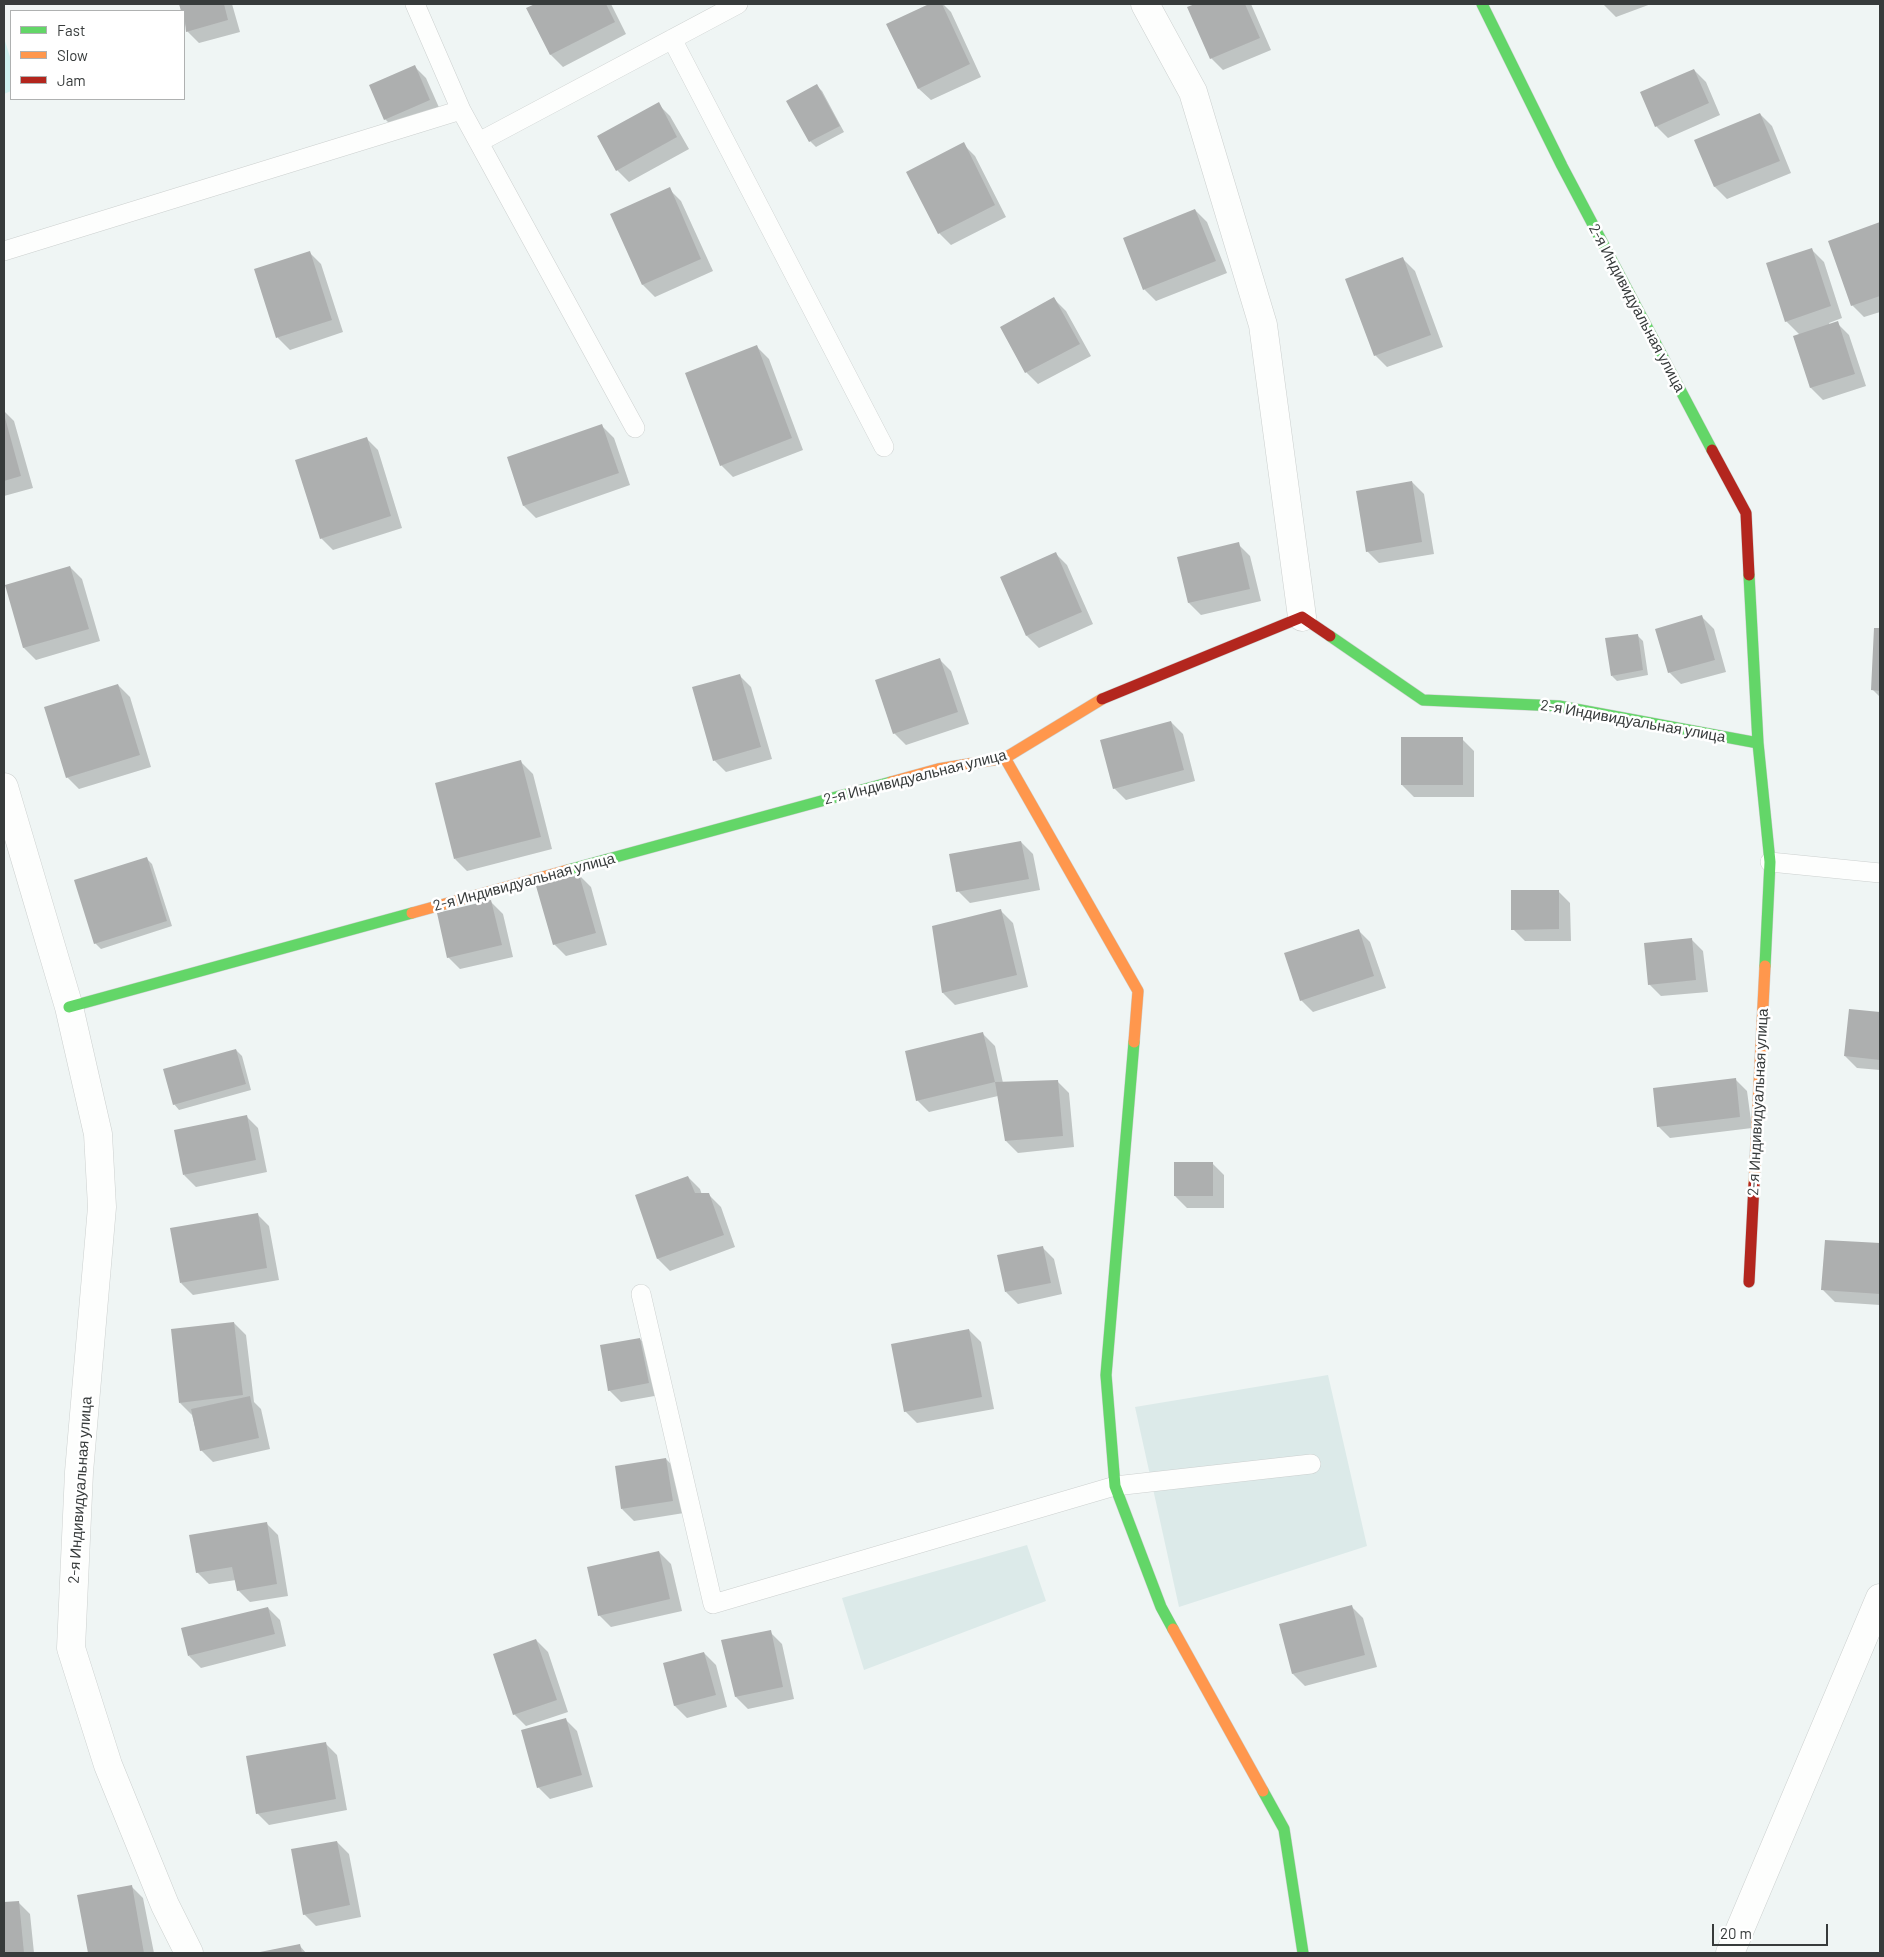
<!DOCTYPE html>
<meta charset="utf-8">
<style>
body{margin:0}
#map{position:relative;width:1884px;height:1957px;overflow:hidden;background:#eff5f4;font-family:Barlow,sans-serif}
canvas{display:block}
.frame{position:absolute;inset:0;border:5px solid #373b3b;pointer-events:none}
.legend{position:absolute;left:10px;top:10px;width:175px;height:90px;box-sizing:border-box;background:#fff;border:1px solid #afb1b1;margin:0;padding:6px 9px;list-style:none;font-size:15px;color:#373b3b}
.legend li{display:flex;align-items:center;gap:10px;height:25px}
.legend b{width:25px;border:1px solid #afb1b1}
.scale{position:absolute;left:1712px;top:1924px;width:116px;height:22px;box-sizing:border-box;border:2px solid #373b3b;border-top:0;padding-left:6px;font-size:15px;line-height:18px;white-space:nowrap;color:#373b3b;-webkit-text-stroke:4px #fff;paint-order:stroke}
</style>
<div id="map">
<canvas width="1884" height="1957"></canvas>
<div class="frame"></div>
<ul class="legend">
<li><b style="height:6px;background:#63d668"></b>Fast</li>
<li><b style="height:6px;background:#ff974d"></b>Slow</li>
<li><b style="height:6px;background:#b3261e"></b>Jam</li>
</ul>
<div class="scale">20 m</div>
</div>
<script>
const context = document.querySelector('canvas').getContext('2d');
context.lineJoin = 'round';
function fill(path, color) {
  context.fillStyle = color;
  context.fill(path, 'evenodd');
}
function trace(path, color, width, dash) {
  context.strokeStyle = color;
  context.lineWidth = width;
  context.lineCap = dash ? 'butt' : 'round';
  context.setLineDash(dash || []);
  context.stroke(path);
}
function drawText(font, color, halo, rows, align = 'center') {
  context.font = font + ' Barlow,sans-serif';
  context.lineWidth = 5;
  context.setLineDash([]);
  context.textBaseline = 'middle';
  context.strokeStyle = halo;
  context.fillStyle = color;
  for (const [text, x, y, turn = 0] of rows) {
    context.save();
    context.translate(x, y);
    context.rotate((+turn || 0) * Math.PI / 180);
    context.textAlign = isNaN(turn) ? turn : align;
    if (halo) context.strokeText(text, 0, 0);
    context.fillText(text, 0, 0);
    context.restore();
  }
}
fill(new Path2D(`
 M 1328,1375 L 1367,1546 L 1179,1607 L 1135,1407 Z
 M 1027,1545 L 1046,1601 L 864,1670 L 842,1598 Z`), '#dceae9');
fill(new Path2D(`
 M 4,38 L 11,60 L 11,91 L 4,94 Z`), '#d1f2f1');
fill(new Path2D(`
 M 180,4 L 232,4 L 240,32 L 199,43 L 187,31 Z
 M 537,4 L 611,4 L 626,34 L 563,67 L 551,55 L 528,9 Z
 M 932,4 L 943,4 L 951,12 L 981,77 L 931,100 L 919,89 L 888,24 Z
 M 1198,4 L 1251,4 L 1271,50 L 1223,70 L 1211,58 L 1189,8 Z
 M 1603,4 L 1651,4 L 1616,17 Z
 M 414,66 L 426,78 L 441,112 L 397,131 L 385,119 Z
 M 1694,70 L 1706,82 L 1720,115 L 1668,138 L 1656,126 Z
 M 817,86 L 822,91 L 844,132 L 816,147 L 810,141 L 788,101 Z
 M 658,104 L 670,116 L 689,149 L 629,182 L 617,170 Z
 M 1760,114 L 1772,126 L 1791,173 L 1727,199 L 1715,187 L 1696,140 Z
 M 963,144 L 975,156 L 1006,217 L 951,245 L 939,233 Z
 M 669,189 L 681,201 L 713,271 L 655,297 L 643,285 L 612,214 Z
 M 1195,210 L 1207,222 L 1227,273 L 1156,301 L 1144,289 Z
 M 1880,224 L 1880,312 L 1864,317 L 1852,305 L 1830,242 Z
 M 1812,250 L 1824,262 L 1842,318 L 1829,323 L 1830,325 L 1837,323 L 1849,335 L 1866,386 L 1823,400 L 1811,388 L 1794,337 L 1800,335 L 1786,321 Z
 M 309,252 L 321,264 L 343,332 L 290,350 L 278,338 L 255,270 Z
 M 1403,259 L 1415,271 L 1443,347 L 1387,367 L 1375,355 Z
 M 1054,299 L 1066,311 L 1091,356 L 1038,384 L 1026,372 Z
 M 757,347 L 769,359 L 803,450 L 733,477 L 721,465 Z
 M 4,411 L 14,421 L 33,488 L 4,496 Z
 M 602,426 L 614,438 L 630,485 L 536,518 L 524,506 L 508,458 Z
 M 366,438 L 378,450 L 402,528 L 333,550 L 321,538 Z
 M 1412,482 L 1424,494 L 1434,554 L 1379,563 L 1367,551 Z
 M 1238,544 L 1250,556 L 1261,601 L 1201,615 L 1189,603 L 1179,558 Z
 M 1055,553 L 1067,565 L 1093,624 L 1039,648 L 1027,636 L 1002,577 Z
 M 70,567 L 82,579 L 100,641 L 36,660 L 24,648 L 6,586 Z
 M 1702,617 L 1714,629 L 1726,672 L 1681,684 L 1669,672 Z
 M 1875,629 L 1880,629 L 1880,697 L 1873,690 Z
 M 1637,635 L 1643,641 L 1648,675 L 1617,681 L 1612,676 Z
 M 939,659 L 951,671 L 969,724 L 906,745 L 894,733 Z
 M 739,675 L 751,687 L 772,759 L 726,772 L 714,760 Z
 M 118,685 L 130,697 L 151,767 L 79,789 L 67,777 Z
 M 1171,722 L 1183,734 L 1195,781 L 1126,800 L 1114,788 Z
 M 1462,739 L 1474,751 L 1474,797 L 1414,797 L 1402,785 Z
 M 521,762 L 533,774 L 552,849 L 467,871 L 455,859 Z
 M 1021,842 L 1033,854 L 1040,890 L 970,903 L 958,891 Z
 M 146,858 L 152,864 L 172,926 L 101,949 L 95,943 Z
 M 579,875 L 591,887 L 607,945 L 566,956 L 554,944 Z
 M 1558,891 L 1570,903 L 1571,941 L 1525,941 L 1513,929 Z
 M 491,902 L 503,914 L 513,957 L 460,969 L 448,957 Z
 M 1001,911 L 1013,923 L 1028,987 L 955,1005 L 943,993 L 933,927 Z
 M 1358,930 L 1370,942 L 1386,988 L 1313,1012 L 1301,1000 Z
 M 1691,939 L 1703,951 L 1708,992 L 1661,996 L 1649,984 Z
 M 1850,1010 L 1880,1013 L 1880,1070 L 1857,1068 L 1845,1056 Z
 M 983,1034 L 995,1046 L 1003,1083 L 1057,1081 L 1069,1093 L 1074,1147 L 1018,1153 L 1006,1141 L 998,1096 L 929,1112 L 917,1100 Z
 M 236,1050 L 242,1056 L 251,1090 L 179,1110 L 174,1104 Z
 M 1735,1079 L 1747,1091 L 1752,1128 L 1670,1138 L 1658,1126 Z
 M 246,1116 L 258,1128 L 267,1172 L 196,1187 L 184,1175 Z
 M 1212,1163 L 1224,1175 L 1224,1208 L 1187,1208 L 1175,1196 Z
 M 688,1177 L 700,1189 L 702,1195 L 709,1195 L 721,1207 L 735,1247 L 670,1271 L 658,1259 L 636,1196 Z
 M 257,1214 L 269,1226 L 279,1280 L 193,1295 L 181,1283 Z
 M 1826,1241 L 1880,1244 L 1880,1305 L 1835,1302 L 1823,1290 Z
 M 1042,1247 L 1054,1259 L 1062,1294 L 1018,1304 L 1006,1292 Z
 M 234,1323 L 246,1335 L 254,1402 L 261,1409 L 270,1449 L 213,1462 L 201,1450 L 192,1415 L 180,1403 Z
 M 969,1330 L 981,1342 L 994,1409 L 917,1423 L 905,1411 Z
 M 640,1339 L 652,1351 L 660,1395 L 621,1402 L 609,1390 Z
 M 666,1459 L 678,1471 L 684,1513 L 634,1521 L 622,1509 Z
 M 266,1523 L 278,1535 L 288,1596 L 250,1602 L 238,1590 L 236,1580 L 209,1584 L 197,1572 Z
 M 659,1552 L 671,1564 L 682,1611 L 611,1627 L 599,1615 Z
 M 1351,1606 L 1363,1618 L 1377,1667 L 1305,1686 L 1293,1674 L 1281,1625 Z
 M 268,1608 L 280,1620 L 286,1646 L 201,1668 L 189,1656 Z
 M 770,1632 L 782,1644 L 794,1699 L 748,1709 L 736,1697 L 722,1641 Z
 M 536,1640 L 548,1652 L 568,1712 L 526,1726 L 514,1714 Z
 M 704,1653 L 716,1665 L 727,1707 L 687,1718 L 675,1706 L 664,1664 Z
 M 565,1719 L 577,1731 L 593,1787 L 550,1799 L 538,1787 Z
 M 325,1743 L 337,1755 L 347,1810 L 269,1825 L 257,1813 Z
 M 337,1842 L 349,1854 L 361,1917 L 316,1926 L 304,1914 Z
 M 131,1886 L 143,1898 L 154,1953 L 90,1953 L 79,1896 Z
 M 18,1902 L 30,1914 L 34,1953 L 4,1953 L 4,1903 Z
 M 300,1946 L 306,1953 L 262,1953 Z`), '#0003');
fill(new Path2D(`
 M 179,4 L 224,4 L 228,20 L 186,32 L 184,11 L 181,11 Z
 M 535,4 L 606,4 L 615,22 L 550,55 L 526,8 Z
 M 929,4 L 942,4 L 970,64 L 918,89 L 886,24 Z
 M 1195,4 L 1245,4 L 1260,38 L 1210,59 L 1187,7 Z
 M 415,65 L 430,100 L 384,120 L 369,85 Z
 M 1694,69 L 1709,103 L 1655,127 L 1640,92 Z
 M 817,84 L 840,126 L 809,142 L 786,101 Z
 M 659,102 L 677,137 L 616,171 L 597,136 Z
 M 1760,113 L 1780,161 L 1714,187 L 1694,140 Z
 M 964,142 L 995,205 L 938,234 L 906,172 Z
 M 670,187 L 701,259 L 642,285 L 610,214 Z
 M 1195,209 L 1216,261 L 1143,290 L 1123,238 Z
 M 1880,222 L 1880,296 L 1851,306 L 1828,241 Z
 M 1812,248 L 1831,306 L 1785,322 L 1766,263 Z
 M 310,251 L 332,320 L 276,338 L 254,269 Z
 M 1403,257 L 1431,335 L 1374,356 L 1345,279 Z
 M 1054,297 L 1080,344 L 1025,373 L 1000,327 Z
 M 1838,321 L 1855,374 L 1810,388 L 1793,336 Z
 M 757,345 L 792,438 L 720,466 L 685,373 Z
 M 4,414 L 21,476 L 4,481 Z
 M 602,424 L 619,473 L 523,506 L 507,457 Z
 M 367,437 L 391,516 L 320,539 L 295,460 Z
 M 1412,481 L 1422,542 L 1366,552 L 1356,491 Z
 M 1239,542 L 1250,589 L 1188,603 L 1177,557 Z
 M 1056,552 L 1082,612 L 1026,636 L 1000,577 Z
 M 70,566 L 89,629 L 23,648 L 5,585 Z
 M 1702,615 L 1715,660 L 1668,673 L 1655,629 Z
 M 1874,628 L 1880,628 L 1880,691 L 1871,690 Z
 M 1638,634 L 1643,670 L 1611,676 L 1605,638 Z
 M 940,658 L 958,712 L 893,734 L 875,680 Z
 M 740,674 L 761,747 L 713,761 L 692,687 Z
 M 118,684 L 140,755 L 66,778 L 44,707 Z
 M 1171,721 L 1184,770 L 1113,789 L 1100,740 Z
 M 1401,737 L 1463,737 L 1463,785 L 1401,785 Z
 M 521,760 L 541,837 L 454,859 L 435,783 Z
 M 1021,841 L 1029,879 L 956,892 L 949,854 Z
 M 147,857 L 167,921 L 94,944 L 74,880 Z
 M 579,874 L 596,933 L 553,945 L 536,886 Z
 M 1511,890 L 1559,890 L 1559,929 L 1511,930 Z
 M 491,900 L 502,945 L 447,958 L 437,913 Z
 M 1001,909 L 1017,975 L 942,993 L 932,926 Z
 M 1359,929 L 1374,976 L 1300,1001 L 1284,953 Z
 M 1692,938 L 1696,980 L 1648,985 L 1644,943 Z
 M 1849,1009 L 1880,1012 L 1880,1060 L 1844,1056 Z
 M 983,1032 L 995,1082 L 916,1101 L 905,1051 Z
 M 236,1049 L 246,1084 L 173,1105 L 163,1069 Z
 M 1736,1078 L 1740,1117 L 1657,1127 L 1653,1088 Z
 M 1058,1080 L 1063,1136 L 1005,1141 L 995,1082 Z
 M 247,1115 L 256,1160 L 183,1175 L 174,1130 Z
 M 1174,1162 L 1213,1162 L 1213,1196 L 1174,1196 Z
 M 688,1176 L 695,1193 L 709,1193 L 724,1235 L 657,1259 L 635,1195 Z
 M 258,1213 L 267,1268 L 180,1283 L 170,1228 Z
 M 1825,1240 L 1880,1243 L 1880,1294 L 1821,1290 Z
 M 1043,1246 L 1051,1283 L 1005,1292 L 997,1255 Z
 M 234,1322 L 243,1395 L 179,1403 L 171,1329 Z
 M 969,1329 L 982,1397 L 904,1412 L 891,1344 Z
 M 640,1338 L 649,1383 L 608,1391 L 600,1345 Z
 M 250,1396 L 259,1438 L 200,1451 L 191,1409 Z
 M 666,1458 L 673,1501 L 621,1509 L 615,1466 Z
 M 267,1522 L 277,1584 L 237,1591 L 232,1567 L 196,1573 L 189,1535 Z
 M 659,1551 L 670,1599 L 598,1616 L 587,1567 Z
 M 1352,1605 L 1365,1655 L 1292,1674 L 1279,1624 Z
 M 268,1607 L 275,1634 L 188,1656 L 181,1628 Z
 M 771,1630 L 783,1687 L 735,1697 L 721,1640 Z
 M 536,1639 L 557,1700 L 513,1715 L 493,1654 Z
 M 704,1652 L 716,1695 L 674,1706 L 663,1663 Z
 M 566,1718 L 582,1775 L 537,1788 L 521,1730 Z
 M 326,1742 L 336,1799 L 256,1814 L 246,1756 Z
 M 337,1841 L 350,1905 L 303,1915 L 291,1849 Z
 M 132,1885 L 144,1953 L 88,1953 L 77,1895 Z
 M 19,1901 L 24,1953 L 4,1953 L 4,1902 Z
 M 300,1944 L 302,1953 L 260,1953 L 260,1952 Z`), '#adafaf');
const lane = new Path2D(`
 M 415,4 L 461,110 L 635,428
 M 672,39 L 884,447
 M 479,142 L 738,4
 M 4,251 L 461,110
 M 1770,862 L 1880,873
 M 641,1294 L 713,1604 L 1115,1486 L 1311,1464`);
const street = new Path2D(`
 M 1145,4 L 1193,92 L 1263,325 L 1302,617
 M 4,787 L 69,1007 L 98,1134 L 102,1207 L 79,1472 L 71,1648 L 108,1765 L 165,1905 L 189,1953
 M 1730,1953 L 1880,1598`);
const fast = new Path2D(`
 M 1482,4 L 1562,166 L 1712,450
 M 1749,575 L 1758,743 L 1770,862 L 1765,966
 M 1330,636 L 1423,700 L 1559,706 L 1758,743
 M 568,870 L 891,782
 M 69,1007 L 412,913
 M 1134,1042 L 1106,1375 L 1115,1486 L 1161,1607 L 1173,1629
 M 1263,1791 L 1284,1829 L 1303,1953`);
const slow = new Path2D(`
 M 1005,758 L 1138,991 L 1134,1042
 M 891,782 L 938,769 L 1005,758 L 1102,699
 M 412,913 L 568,870
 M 1754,1184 L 1765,966
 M 1173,1629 L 1263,1791`);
const jam = new Path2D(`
 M 1712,450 L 1746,513 L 1749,575
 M 1102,699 L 1302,617 L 1330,636
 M 1749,1282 L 1754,1184`);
trace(lane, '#ccd0cf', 20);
trace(street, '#ccd0cf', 29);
trace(fast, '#ccd0cf', 12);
trace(slow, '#ccd0cf', 12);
trace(jam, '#ccd0cf', 12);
trace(lane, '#fdfefd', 19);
trace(street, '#fdfefd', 28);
trace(fast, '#63d668', 11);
trace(slow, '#ff974d', 11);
trace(jam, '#b3261e', 11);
drawText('15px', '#373b3b', '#fff', [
 ["2-я Индивидуальная улица",1637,308,62],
 ["2-я Индивидуальная улица",1633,721,10],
 ["2-я Индивидуальная улица",915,777,-14],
 ["2-я Индивидуальная улица",524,882,-15],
 ["2-я Индивидуальная улица",1758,1102,-87],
 ["2-я Индивидуальная улица",80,1490,-86]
]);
</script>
